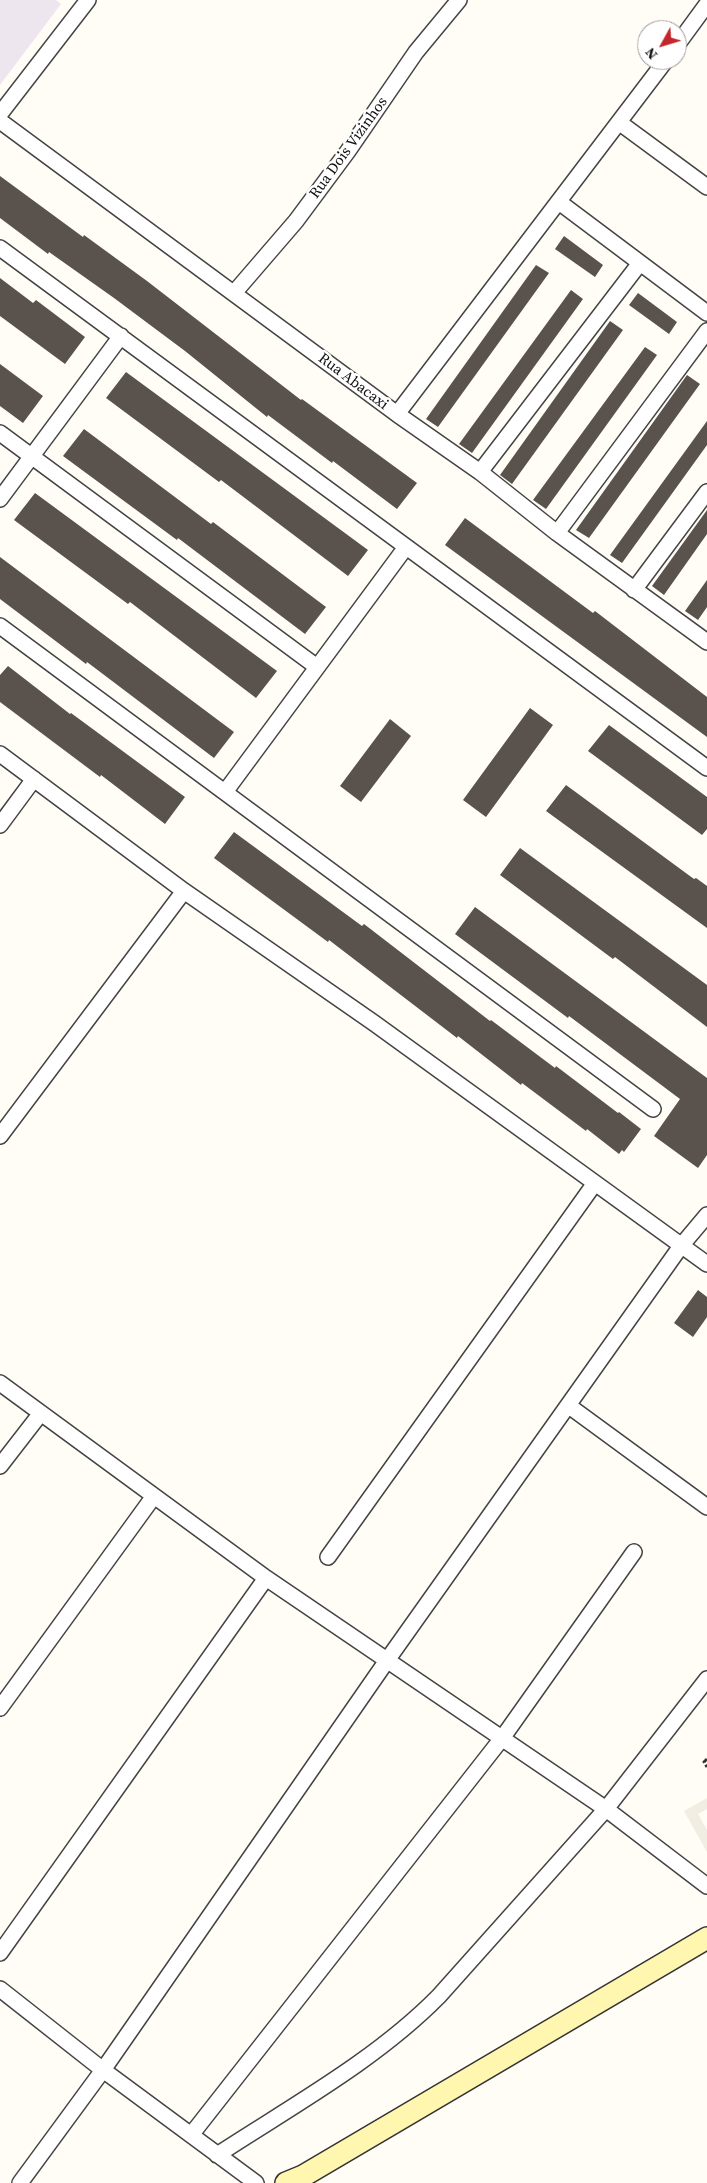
<!DOCTYPE html>
<style>
body{margin:0}
#map{position:relative;width:707px;height:2183px;overflow:hidden;background:#fffdf5;font-family:"Source Serif 4",serif}
canvas{display:block}
.north{position:absolute;left:637px;top:20px;width:50px;height:50px;box-sizing:border-box;background:#fff;border:1px solid #a0a0a0;border-radius:50%;rotate:231deg;font-size:14px;font-weight:700;line-height:20px;text-align:center;color:#111}
.north::after{content:'';display:block;margin:auto;width:18px;height:22px;background:#c4262e;clip-path:polygon(50% 0,100% 100%,50% 72%,0 100%)}
</style>
<div id="map">
<canvas width="707" height="2183"></canvas>
<div class="north">N</div>
</div>
<script>
const context = document.querySelector('canvas').getContext('2d');
context.lineJoin = 'round';
function fill(path, color) {
  context.fillStyle = color;
  context.fill(path, 'evenodd');
}
function trace(path, color, width, dash) {
  context.strokeStyle = color;
  context.lineWidth = width;
  context.lineCap = dash ? 'butt' : 'round';
  context.setLineDash(dash || []);
  context.stroke(path);
}
function drawText(font, color, halo, rows, align = 'center') {
  context.font = font + ' "Source Serif 4",serif';
  context.lineWidth = 5;
  context.setLineDash([]);
  context.textBaseline = 'middle';
  context.strokeStyle = halo;
  context.fillStyle = color;
  for (const [text, x, y, turn = 0] of rows) {
    context.save();
    context.translate(x, y);
    context.rotate((+turn || 0) * Math.PI / 180);
    context.textAlign = isNaN(turn) ? turn : align;
    if (halo) context.strokeText(text, 0, 0);
    context.fillText(text, 0, 0);
    context.restore();
  }
}
fill(new Path2D(`
 M 0,0 L 56,0 L 61,4 L 0,85 Z`), '#eee6ef');
fill(new Path2D(`
 M 707,1798 L 707,1809 L 698,1814 L 707,1830 L 707,1852 L 684,1811 Z`), '#f1ede2');
fill(new Path2D(`
 M 0,176 L 83,237 L 84,235 L 147,281 L 301,400 L 302,399 L 417,483 L 397,509 L 333,461 L 332,463 L 268,415 L 267,417 L 185,351 L 114,298 L 49,252 L 48,254 L 0,218 Z
 M 564,236 L 603,265 L 595,277 L 555,249 Z
 M 536,265 L 549,273 L 438,427 L 426,419 Z
 M 0,278 L 33,303 L 36,300 L 85,337 L 65,364 L 0,316 Z
 M 571,290 L 583,299 L 472,453 L 459,444 Z
 M 638,293 L 677,322 L 669,334 L 629,305 Z
 M 610,321 L 623,330 L 512,484 L 500,475 Z
 M 645,347 L 657,355 L 546,509 L 533,500 Z
 M 0,364 L 43,396 L 23,423 L 0,406 Z
 M 126,372 L 368,550 L 348,576 L 221,480 L 219,482 L 106,398 Z
 M 687,375 L 700,384 L 589,538 L 576,530 Z
 M 707,421 L 707,445 L 622,563 L 610,555 Z
 M 84,429 L 211,524 L 213,522 L 326,607 L 305,634 L 178,538 L 177,540 L 63,456 Z
 M 35,493 L 277,671 L 256,698 L 130,602 L 128,604 L 14,520 Z
 M 707,510 L 707,534 L 664,595 L 652,586 Z
 M 465,518 L 593,613 L 595,611 L 707,697 L 707,737 L 445,545 Z
 M 0,557 L 234,732 L 214,758 L 87,662 L 86,664 L 0,599 Z
 M 707,580 L 707,607 L 698,620 L 685,611 Z
 M 8,666 L 70,714 L 71,713 L 185,797 L 165,824 L 101,775 L 100,777 L 0,702 L 0,675 Z
 M 530,708 L 553,725 L 486,817 L 463,800 Z
 M 390,719 L 411,736 L 361,802 L 340,786 Z
 M 609,725 L 707,797 L 707,829 L 702,835 L 588,751 Z
 M 566,785 L 694,879 L 696,878 L 707,886 L 707,928 L 546,811 Z
 M 234,832 L 362,926 L 364,924 L 490,1021 L 491,1020 L 555,1068 L 556,1066 L 618,1113 L 619,1112 L 641,1129 L 624,1152 L 622,1150 L 619,1154 L 587,1129 L 586,1131 L 522,1083 L 521,1085 L 458,1036 L 457,1038 L 329,940 L 328,942 L 214,858 Z
 M 520,848 L 707,985 L 707,1027 L 615,957 L 613,959 L 500,875 Z
 M 475,907 L 707,1078 L 707,1155 L 698,1168 L 654,1136 L 680,1099 L 569,1016 L 568,1018 L 455,934 Z
 M 698,1290 L 707,1297 L 707,1317 L 693,1337 L 674,1323 Z`), '#5a524d');
const street = new Path2D(`
 M 677,45 L 707,4
 M 0,114 L 88,0
 M 0,121 L 397,414 L 480,472 L 557,533 L 707,642
 M 620,123 L 707,187
 M 559,202 L 707,313
 M 0,248 L 707,768
 M 234,293 L 296,221 L 348,151 L 416,52 L 459,0
 M 397,414 L 666,60
 M 0,433 L 317,667
 M 480,472 L 640,263
 M 0,499 L 121,336
 M 557,533 L 707,331
 M 634,590 L 707,492
 M 0,626 L 653,1109
 M 0,754 L 184,891 L 374,1023 L 707,1264
 M 225,792 L 406,547
 M 0,825 L 34,779
 M 0,1136 L 184,891
 M 0,1383 L 266,1578 L 606,1809 L 707,1886
 M 569,1406 L 707,1507
 M 0,1466 L 41,1413
 M 328,1557 L 595,1183
 M 0,1708 L 154,1496
 M 0,1953 L 266,1578
 M 0,1989 L 103,2070 L 256,2183
 M 191,2135 L 503,1737 L 634,1552
 M 217,2155 C 292,2106 376,2060 439,1996 L 606,1809 L 707,1679
 M 20,2183 L 103,2070 L 388,1659 L 681,1246 L 707,1215`);
const secondary = new Path2D(`
 M 286,2183 L 303,2176 L 707,1938`);
trace(street, '#444', 18);
trace(secondary, '#333', 24);
trace(new Path2D(`
 M 707,1759 L 704,1762 L 707,1767`), '#333', 3, [5, 2.5]);
trace(street, '#fff', 15);
trace(secondary, '#fff6b0', 21);
drawText('15px', '#111', '#fff', [
 ["Rua Dois Vizinhos",349,148,-54],
 ["Rua Abacaxi",353,382,37]
]);
</script>
